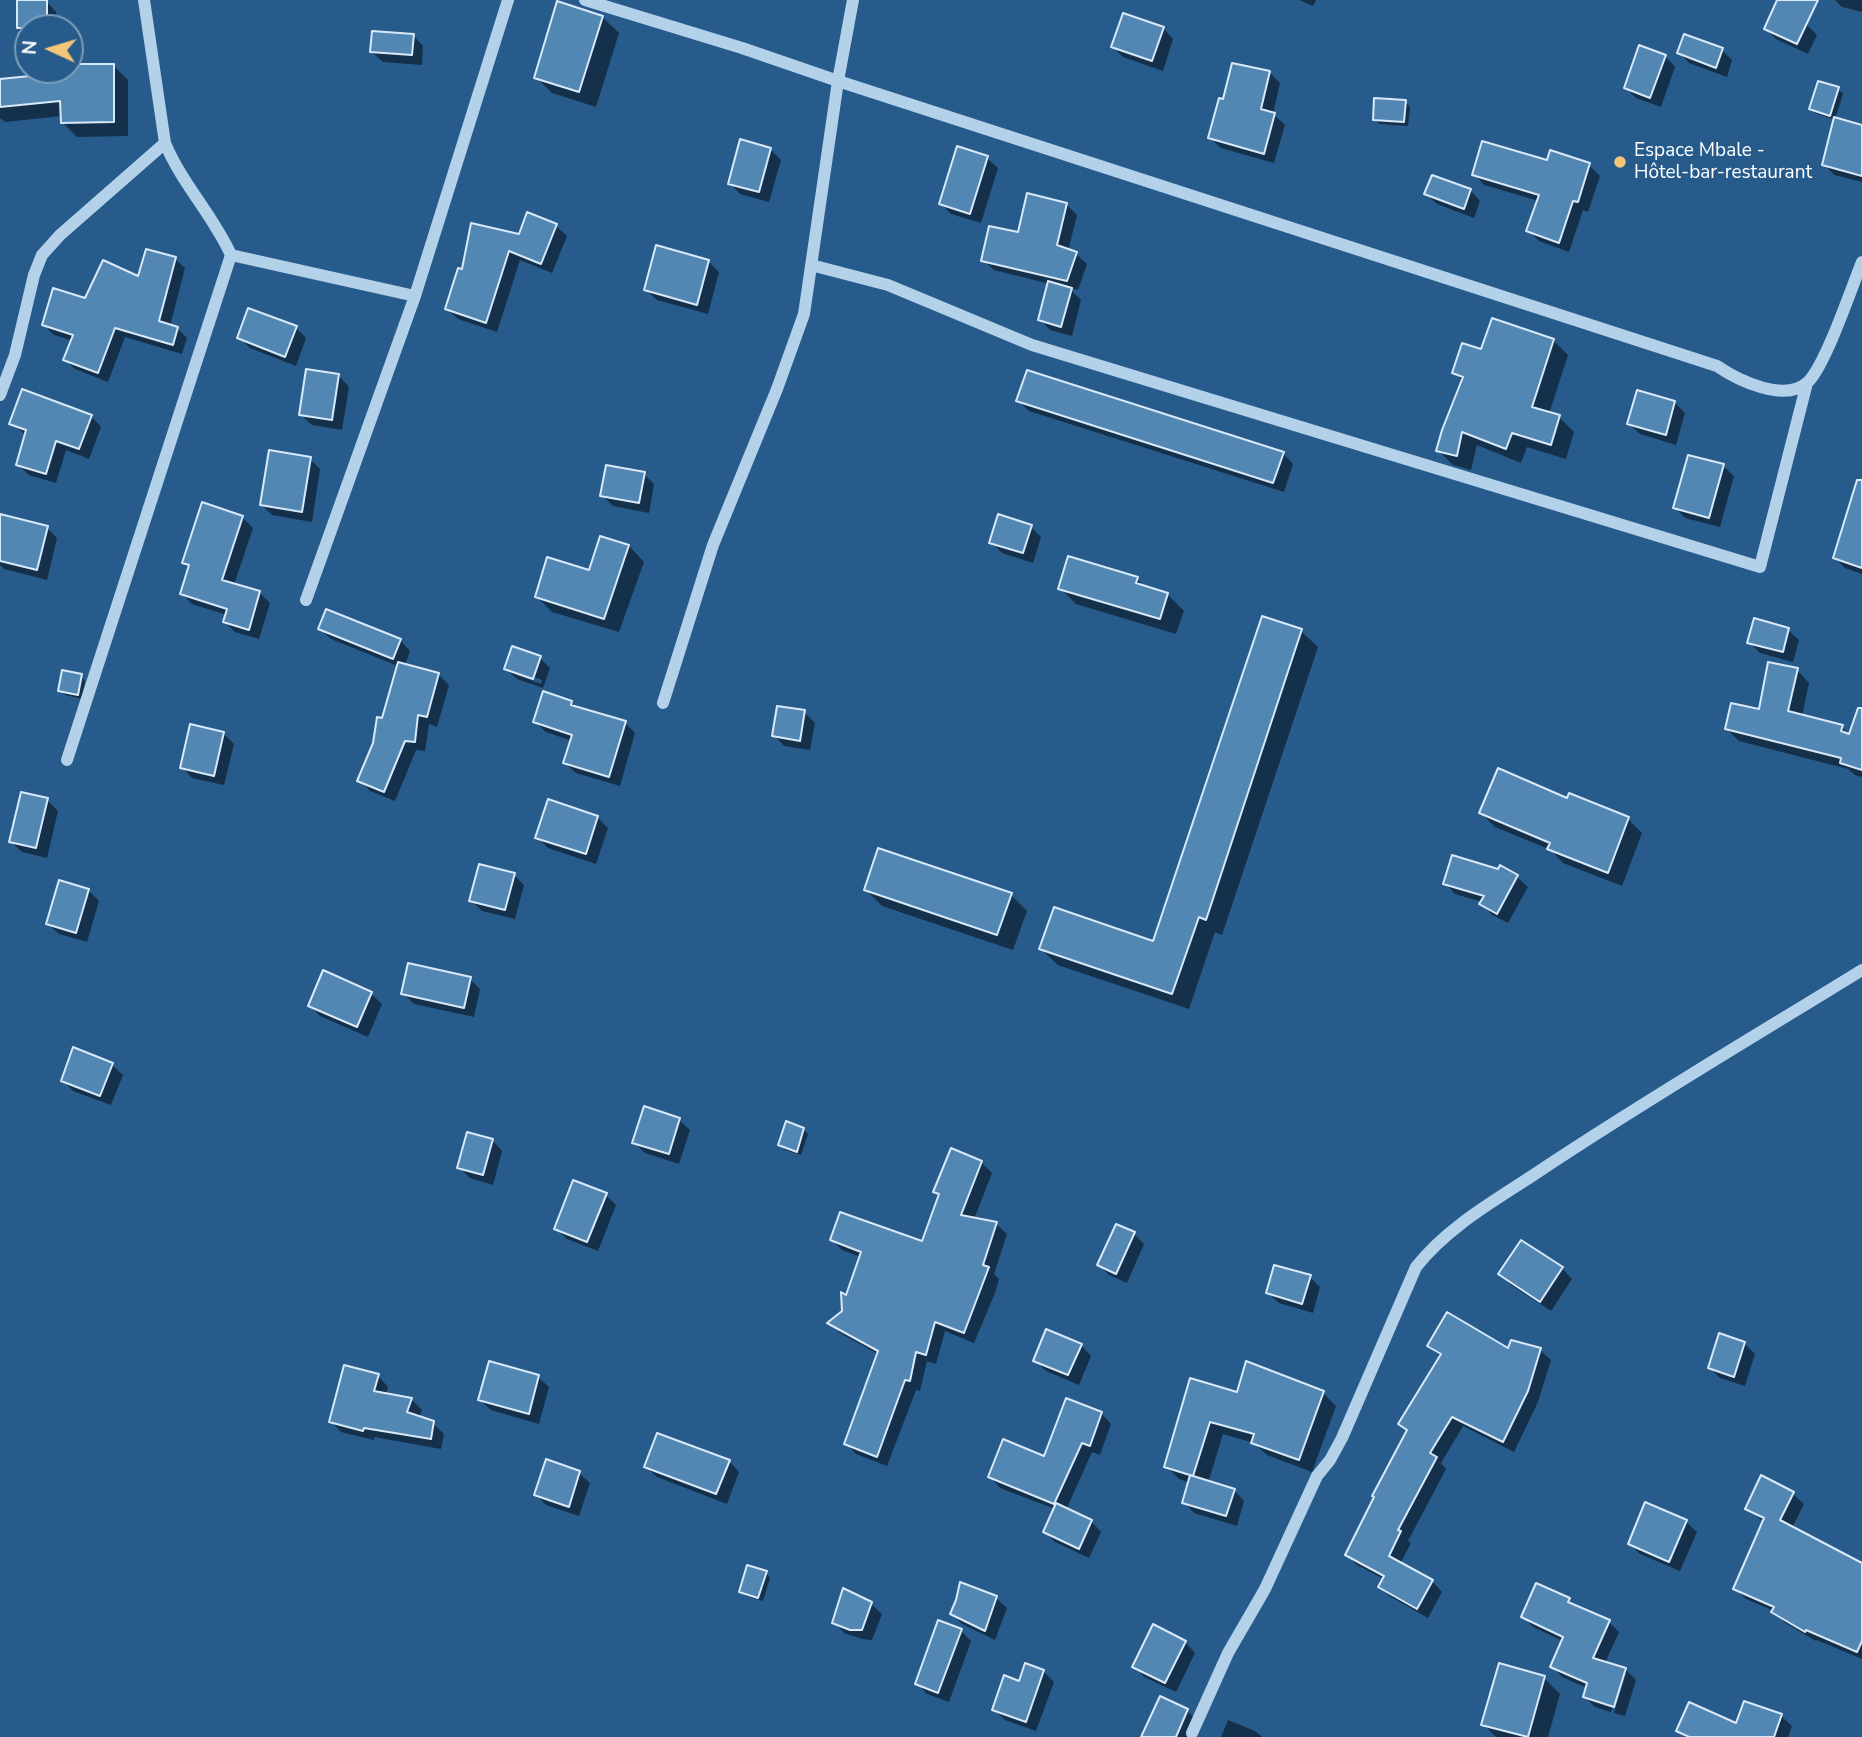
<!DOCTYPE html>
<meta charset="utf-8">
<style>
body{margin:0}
#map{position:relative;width:1862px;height:1737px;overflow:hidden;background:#265b8b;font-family:"Nunito Sans",sans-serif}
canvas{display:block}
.north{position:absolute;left:14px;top:14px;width:70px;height:70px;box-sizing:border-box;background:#265b8b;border:2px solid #7d9db9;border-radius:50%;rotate:274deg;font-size:19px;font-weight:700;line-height:28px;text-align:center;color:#fff}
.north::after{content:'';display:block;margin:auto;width:24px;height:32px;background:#f3c679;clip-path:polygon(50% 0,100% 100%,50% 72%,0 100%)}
</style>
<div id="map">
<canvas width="1862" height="1737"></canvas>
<div class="north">N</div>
</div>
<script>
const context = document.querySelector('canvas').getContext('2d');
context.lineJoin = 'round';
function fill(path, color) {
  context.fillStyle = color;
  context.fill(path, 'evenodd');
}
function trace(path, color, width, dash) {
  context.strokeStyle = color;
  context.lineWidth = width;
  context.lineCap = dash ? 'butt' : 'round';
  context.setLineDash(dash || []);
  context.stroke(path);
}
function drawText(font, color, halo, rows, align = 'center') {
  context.font = font + ' "Nunito Sans",sans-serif';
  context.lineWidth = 5;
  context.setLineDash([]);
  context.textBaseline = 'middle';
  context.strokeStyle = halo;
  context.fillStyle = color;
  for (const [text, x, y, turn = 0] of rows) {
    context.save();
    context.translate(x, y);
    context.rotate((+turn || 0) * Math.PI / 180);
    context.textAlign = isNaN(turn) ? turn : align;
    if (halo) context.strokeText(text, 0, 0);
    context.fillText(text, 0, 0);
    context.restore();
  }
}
fill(new Path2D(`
 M 1299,0 L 1316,0 L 1313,6 Z
 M 1835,0 L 1862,0 L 1862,12 L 1842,7 Z
 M 46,1 L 56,12 L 57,28 L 28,28 L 28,43 L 19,34 L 18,2 Z
 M 602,17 L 619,33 L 596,107 L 552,93 L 536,77 Z
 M 1806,24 L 1817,35 L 1808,54 L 1776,39 L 1766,29 Z
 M 1163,28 L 1173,39 L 1163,71 L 1123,57 L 1113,47 Z
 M 413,35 L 423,46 L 422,65 L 383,62 L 372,52 Z
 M 1722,50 L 1732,60 L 1727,77 L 1689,63 L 1679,52 Z
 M 1665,56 L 1675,67 L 1661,107 L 1636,98 L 1626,88 Z
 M 113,65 L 128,80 L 128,136 L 77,137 L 63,123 L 62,116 L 5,122 L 0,118 L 0,81 L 62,75 L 62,70 L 70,70 L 70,66 Z
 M 1270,73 L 1280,83 L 1273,114 L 1285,125 L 1274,163 L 1221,148 L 1210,138 L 1225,101 Z
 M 1819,83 L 1838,89 L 1843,94 L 1835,119 L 1862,126 L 1862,182 L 1834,175 L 1824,164 L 1835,120 L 1815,113 L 1811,108 Z
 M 1405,102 L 1410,107 L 1408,126 L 1379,124 L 1374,119 Z
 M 770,149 L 781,160 L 769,202 L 740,194 L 730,183 Z
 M 987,158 L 998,168 L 981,223 L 951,214 L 941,203 Z
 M 1548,162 L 1589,165 L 1600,176 L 1588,212 L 1583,210 L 1569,252 L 1539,241 L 1529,231 L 1539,201 L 1484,185 L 1474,174 Z
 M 1470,190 L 1480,201 L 1474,218 L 1437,204 L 1426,194 Z
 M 1066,204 L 1077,215 L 1068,251 L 1076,254 L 1087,264 L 1078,290 L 1069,288 L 1081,300 L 1072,336 L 1050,330 L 1040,319 L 1050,284 L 994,270 L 983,260 Z
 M 556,226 L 567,236 L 552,273 L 520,260 L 497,332 L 458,319 L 447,309 L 520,236 Z
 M 175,259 L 185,268 L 170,326 L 177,328 L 187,338 L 182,354 L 125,337 L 108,382 L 75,369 L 65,359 L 73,341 L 54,335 L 44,325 L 86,300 L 139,279 Z
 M 709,262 L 719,272 L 708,314 L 657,300 L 646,290 Z
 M 296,328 L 306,338 L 296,366 L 250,348 L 239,337 Z
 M 1553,340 L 1568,355 L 1549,414 L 1559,417 L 1574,432 L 1566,459 L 1527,447 L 1521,463 L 1477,445 L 1471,470 L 1453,465 L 1438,450 L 1463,381 L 1454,373 L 1483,351 Z
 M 339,376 L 349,387 L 342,430 L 312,425 L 301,415 Z
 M 1018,400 L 1283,453 L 1293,464 L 1284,492 L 1029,411 Z
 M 1674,402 L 1685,413 L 1676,445 L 1640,434 L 1629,424 Z
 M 91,416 L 101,427 L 89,459 L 66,450 L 56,483 L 29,475 L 18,465 L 27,436 L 11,423 Z
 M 310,459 L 320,469 L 312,522 L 272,515 L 262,505 Z
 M 1723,466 L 1734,476 L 1720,527 L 1685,518 L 1675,507 Z
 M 644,474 L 654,484 L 649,513 L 613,506 L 602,495 Z
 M 1862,512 L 1862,574 L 1845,568 L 1835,558 Z
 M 242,517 L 253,528 L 234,585 L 259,592 L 270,603 L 259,639 L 235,632 L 225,622 L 227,615 L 192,604 L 182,594 L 190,568 L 184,562 Z
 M 1031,527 L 1041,537 L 1033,563 L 1002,553 L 991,542 Z
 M 47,528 L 57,538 L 47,580 L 4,569 L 0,565 L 0,532 Z
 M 601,538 L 629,546 L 644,562 L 619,632 L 552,612 L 537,597 L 590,572 Z
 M 1137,579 L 1147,588 L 1167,594 L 1184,611 L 1176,634 L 1076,604 L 1060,588 Z
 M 1263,618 L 1301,631 L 1318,647 L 1222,935 L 1215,932 L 1189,1009 L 1058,965 L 1041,949 L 1154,943 Z
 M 320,629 L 400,640 L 410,651 L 405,665 L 438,674 L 449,685 L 437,727 L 429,724 L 425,751 L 416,750 L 395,801 L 370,791 L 360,780 L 384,720 L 398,666 L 331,639 Z
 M 1788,630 L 1799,640 L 1793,662 L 1760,653 L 1749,642 Z
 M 540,658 L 550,668 L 543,688 L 517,679 L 506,669 ZM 517,671 L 542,680 L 541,684 L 517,675 Z
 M 1797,670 L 1809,683 L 1802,716 L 1842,727 L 1852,737 L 1862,740 L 1862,777 L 1855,775 L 1848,769 L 1739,741 L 1727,729 L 1760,712 Z
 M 81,676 L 85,681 L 82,699 L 65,695 L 60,690 Z
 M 571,702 L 578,709 L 625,723 L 635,733 L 620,786 L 576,773 L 565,763 L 572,741 L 546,732 L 535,722 Z
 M 804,712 L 815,723 L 810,750 L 784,746 L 774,735 Z
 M 223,733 L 234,744 L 224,785 L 192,778 L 182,767 Z
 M 47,800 L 58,811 L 47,858 L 22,852 L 11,842 Z
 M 1568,801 L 1628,819 L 1642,833 L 1622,886 L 1563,863 L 1551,850 L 1495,827 L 1481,813 Z
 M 597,817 L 608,828 L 596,864 L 548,848 L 537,837 Z
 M 1501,868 L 1517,877 L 1528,887 L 1508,923 L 1492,915 L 1482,904 L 1483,902 L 1455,894 L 1445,883 L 1499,871 Z
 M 514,875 L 524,885 L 515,919 L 482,911 L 471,900 Z
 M 88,890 L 99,901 L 87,942 L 59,934 L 48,924 Z
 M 866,890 L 1011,895 L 1027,911 L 1013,950 L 882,906 Z
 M 324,973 L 371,994 L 382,1004 L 368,1037 L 320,1016 L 310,1006 Z
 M 470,979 L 480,989 L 474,1017 L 414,1004 L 403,993 Z
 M 112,1065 L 123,1075 L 111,1105 L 73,1091 L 63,1080 Z
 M 679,1120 L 690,1130 L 679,1164 L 645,1153 L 634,1142 Z
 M 803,1129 L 808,1134 L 801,1155 L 785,1150 L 780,1145 Z
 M 492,1140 L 502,1151 L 493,1185 L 470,1178 L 459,1167 Z
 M 981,1162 L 992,1173 L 974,1219 L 996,1224 L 1007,1234 L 994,1274 L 999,1279 L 995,1293 L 974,1343 L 945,1331 L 936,1364 L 927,1361 L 920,1391 L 916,1390 L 887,1466 L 856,1454 L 846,1443 L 878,1354 L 840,1333 L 830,1323 L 843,1311 L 861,1257 L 842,1250 L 832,1240 L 923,1243 L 940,1196 L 935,1191 Z
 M 606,1195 L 616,1205 L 598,1251 L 567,1239 L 556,1229 Z
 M 1134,1234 L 1144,1244 L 1127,1283 L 1109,1275 L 1099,1265 Z
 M 1562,1268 L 1572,1279 L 1551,1311 L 1511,1285 L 1501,1274 Z
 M 1310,1277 L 1320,1287 L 1313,1313 L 1279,1303 L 1268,1293 Z
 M 1744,1343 L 1755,1354 L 1745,1386 L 1720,1378 L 1710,1368 Z
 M 1081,1345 L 1091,1356 L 1079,1385 L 1046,1371 L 1035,1360 Z
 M 1430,1346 L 1540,1350 L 1551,1360 L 1538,1402 L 1514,1452 L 1463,1426 L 1441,1463 L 1446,1469 L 1408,1541 L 1411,1543 L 1400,1564 L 1432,1581 L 1442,1592 L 1428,1618 L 1391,1597 L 1380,1587 L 1384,1579 L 1357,1565 L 1347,1555 L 1408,1432 L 1400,1424 L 1441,1357 Z
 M 378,1376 L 388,1387 L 386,1395 L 411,1399 L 422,1410 L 419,1418 L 433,1423 L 444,1434 L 441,1449 L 374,1437 L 374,1440 L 341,1432 L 331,1421 Z
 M 538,1377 L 549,1387 L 539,1424 L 491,1410 L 480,1400 Z
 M 1192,1381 L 1238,1395 L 1323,1393 L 1336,1406 L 1312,1472 L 1267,1455 L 1254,1443 L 1223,1434 L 1208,1483 L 1234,1490 L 1244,1501 L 1237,1526 L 1194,1513 L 1184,1502 L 1190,1483 L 1179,1479 L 1166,1466 Z
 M 1101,1413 L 1111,1424 L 1100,1455 L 1092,1452 L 1066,1510 L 1091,1521 L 1101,1532 L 1089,1558 L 1055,1542 L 1045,1532 L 1055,1509 L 1000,1488 L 990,1477 L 1045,1458 Z
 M 729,1461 L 739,1472 L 727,1504 L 657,1477 L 646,1467 Z
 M 579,1473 L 590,1483 L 579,1516 L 546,1505 L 536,1495 Z
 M 1761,1478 L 1793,1494 L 1804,1504 L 1792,1528 L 1862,1565 L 1862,1659 L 1817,1640 L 1816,1641 L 1784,1622 L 1774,1611 L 1746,1599 L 1735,1588 L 1764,1522 L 1747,1508 Z
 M 1686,1522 L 1697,1532 L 1680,1571 L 1640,1554 L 1630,1544 Z
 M 766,1573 L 770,1578 L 763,1601 L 746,1596 L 741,1591 Z
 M 996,1598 L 1007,1608 L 995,1640 L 962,1624 L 952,1614 Z
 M 1569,1600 L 1576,1607 L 1609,1622 L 1619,1632 L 1605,1663 L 1625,1669 L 1636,1680 L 1625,1716 L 1614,1713 L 1626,1673 L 1623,1673 L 1611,1712 L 1595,1707 L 1585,1697 L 1587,1688 L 1562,1677 L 1552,1666 L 1563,1641 L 1533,1627 L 1523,1616 Z
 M 871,1604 L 882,1614 L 872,1640 L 862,1639 L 844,1633 L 834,1622 Z
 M 961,1631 L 971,1641 L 949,1702 L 927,1694 L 917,1683 Z
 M 1185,1642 L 1195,1653 L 1176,1692 L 1144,1677 L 1134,1666 Z
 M 1043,1671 L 1054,1682 L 1036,1731 L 1005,1720 L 994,1709 L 1020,1683 Z
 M 1544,1678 L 1560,1694 L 1548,1737 L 1496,1737 L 1483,1724 Z
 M 1161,1699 L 1187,1711 L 1198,1721 L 1191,1737 L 1144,1737 Z
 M 1745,1703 L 1781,1716 L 1792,1726 L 1788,1737 L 1685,1737 L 1678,1731 L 1735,1731 Z
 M 1228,1720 L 1255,1731 L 1262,1737 L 1221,1737 Z`), '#0007');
const building = new Path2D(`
 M 17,0 L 47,0 L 47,28 L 17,28 Z
 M 1777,0 L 1818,0 L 1797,44 L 1764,29 Z
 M 557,1 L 603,16 L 579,92 L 534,78 Z
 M 1123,13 L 1164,27 L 1152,61 L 1111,47 Z
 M 372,31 L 414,34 L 412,55 L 370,52 Z
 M 1684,34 L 1723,48 L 1716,68 L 1677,53 Z
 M 1639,45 L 1666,55 L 1650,98 L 1624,88 Z
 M 1232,63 L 1270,71 L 1261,109 L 1275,113 L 1264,154 L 1208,138 L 1219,98 L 1223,99 Z
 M 70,64 L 114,64 L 114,122 L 61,123 L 60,101 L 0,107 L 0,79 L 60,73 L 60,70 L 70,70 Z
 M 1818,81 L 1839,87 L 1830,116 L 1809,109 Z
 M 1374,98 L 1406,100 L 1404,122 L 1373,120 Z
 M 1834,117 L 1862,125 L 1862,176 L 1822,165 Z
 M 740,139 L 771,148 L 759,192 L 728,184 Z
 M 1482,141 L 1547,160 L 1550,150 L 1590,163 L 1578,202 L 1573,201 L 1559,243 L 1526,231 L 1539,195 L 1472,175 Z
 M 957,146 L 988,156 L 970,214 L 939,204 Z
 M 1432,175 L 1471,189 L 1464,209 L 1424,194 Z
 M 1027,193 L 1067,203 L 1057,245 L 1077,252 L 1067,281 L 981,261 L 989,226 L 1018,232 Z
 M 527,212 L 557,224 L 541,264 L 509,251 L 486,323 L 445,309 L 458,268 L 462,269 L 471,223 L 519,234 Z
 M 656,245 L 709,260 L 697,305 L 644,290 Z
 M 146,249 L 176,257 L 159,321 L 178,327 L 173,345 L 115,328 L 98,373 L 63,360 L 73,335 L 42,325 L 53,288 L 85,298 L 103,260 L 138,276 Z
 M 1048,281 L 1072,288 L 1061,327 L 1038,320 Z
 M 248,308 L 297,326 L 285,357 L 237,338 Z
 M 1492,318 L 1554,339 L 1532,407 L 1560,415 L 1551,445 L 1512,433 L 1506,449 L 1462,432 L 1457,456 L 1436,451 L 1442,430 L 1463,377 L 1452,373 L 1462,343 L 1481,349 Z
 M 306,369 L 339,374 L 332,420 L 299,415 Z
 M 1027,370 L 1284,452 L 1273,483 L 1016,401 Z
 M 22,389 L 92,415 L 79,449 L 56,441 L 46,474 L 16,465 L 26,430 L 9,424 Z
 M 1637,390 L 1675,401 L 1666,435 L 1627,424 Z
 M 269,450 L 311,457 L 302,512 L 260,505 Z
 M 1688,455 L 1724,464 L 1709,518 L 1673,508 Z
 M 606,465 L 645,472 L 639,503 L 600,496 Z
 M 1857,480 L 1862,480 L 1862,568 L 1833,558 Z
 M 202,502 L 243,516 L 222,580 L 260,591 L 249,630 L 223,622 L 227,609 L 180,594 L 189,565 L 182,563 Z
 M 0,514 L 48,526 L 37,570 L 0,561 Z
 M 998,514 L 1032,525 L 1023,553 L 989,543 Z
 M 600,536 L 629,545 L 604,619 L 535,597 L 547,557 L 589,570 Z
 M 1068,556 L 1138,577 L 1136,583 L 1168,593 L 1160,619 L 1058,589 Z
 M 326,609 L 401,639 L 393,659 L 318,629 Z
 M 1262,616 L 1302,629 L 1206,920 L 1199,917 L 1172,994 L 1039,949 L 1054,907 L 1153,941 Z
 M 1754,618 L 1789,628 L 1783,652 L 1747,643 Z
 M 512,646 L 541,656 L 533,679 L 504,669 Z
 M 398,662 L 439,673 L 427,717 L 418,715 L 415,742 L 405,741 L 384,792 L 357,781 L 373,743 L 377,717 L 382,718 Z
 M 1768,662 L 1798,668 L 1788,711 L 1843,725 L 1841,731 L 1849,734 L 1858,708 L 1862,708 L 1862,770 L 1840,763 L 1841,758 L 1725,729 L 1731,703 L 1759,709 Z
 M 62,670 L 82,674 L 78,695 L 58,691 Z
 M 543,691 L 572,701 L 571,705 L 626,721 L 609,777 L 563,763 L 572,735 L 533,722 Z
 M 777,706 L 805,710 L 800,741 L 772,736 Z
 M 190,724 L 224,732 L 214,776 L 180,768 Z
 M 1498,768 L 1567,798 L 1569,793 L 1629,817 L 1608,873 L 1547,849 L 1550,843 L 1479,813 Z
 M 21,792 L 48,798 L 36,848 L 9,842 Z
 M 548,799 L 598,816 L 586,854 L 535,838 Z
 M 878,848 L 1012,893 L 997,935 L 864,890 Z
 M 1452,855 L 1498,869 L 1500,865 L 1518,875 L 1497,914 L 1479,904 L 1484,896 L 1443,884 Z
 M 479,864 L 515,873 L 505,910 L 469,901 Z
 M 59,880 L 89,889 L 76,933 L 46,924 Z
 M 408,963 L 471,977 L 464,1008 L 401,994 Z
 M 323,970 L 372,992 L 357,1027 L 308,1006 Z
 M 73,1047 L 113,1063 L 100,1096 L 61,1081 Z
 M 644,1106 L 680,1118 L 669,1154 L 632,1143 Z
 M 786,1121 L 804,1128 L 797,1152 L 778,1145 Z
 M 467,1132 L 493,1139 L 483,1175 L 457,1168 Z
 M 951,1148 L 982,1161 L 961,1215 L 997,1222 L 983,1265 L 989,1267 L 964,1333 L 935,1322 L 926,1355 L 916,1352 L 910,1381 L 905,1380 L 877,1457 L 844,1444 L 878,1351 L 827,1323 L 842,1311 L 841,1292 L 846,1295 L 861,1252 L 830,1240 L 840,1212 L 922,1241 L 939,1194 L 933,1192 Z
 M 573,1180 L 607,1193 L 587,1242 L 554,1229 Z
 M 1116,1224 L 1135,1232 L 1116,1274 L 1097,1265 Z
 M 1521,1240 L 1563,1267 L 1540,1302 L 1498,1274 Z
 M 1274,1265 L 1311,1275 L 1302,1304 L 1266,1293 Z
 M 1447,1312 L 1508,1348 L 1511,1340 L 1541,1348 L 1528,1391 L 1503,1442 L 1452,1417 L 1430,1453 L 1437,1457 L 1398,1530 L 1401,1531 L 1389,1556 L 1433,1580 L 1417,1609 L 1378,1587 L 1384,1576 L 1345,1555 L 1374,1497 L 1372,1496 L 1407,1430 L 1398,1424 L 1441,1354 L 1427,1346 Z
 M 1046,1329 L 1082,1344 L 1068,1375 L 1033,1361 Z
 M 1719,1333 L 1745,1342 L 1734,1377 L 1708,1368 Z
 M 489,1361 L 539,1375 L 529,1414 L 478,1400 Z
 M 1246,1361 L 1324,1391 L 1299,1460 L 1251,1443 L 1254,1434 L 1210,1422 L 1193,1476 L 1164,1467 L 1190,1378 L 1237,1392 Z
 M 344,1365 L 379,1374 L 374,1391 L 412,1398 L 407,1412 L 434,1421 L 431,1439 L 364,1428 L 363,1431 L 329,1422 Z
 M 1066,1398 L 1102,1412 L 1090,1446 L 1082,1443 L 1054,1504 L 988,1477 L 1003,1439 L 1044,1456 Z
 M 657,1433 L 730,1460 L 716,1494 L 644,1467 Z
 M 546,1459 L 580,1471 L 569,1507 L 534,1495 Z
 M 1190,1475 L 1235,1489 L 1226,1516 L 1182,1503 Z
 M 1761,1475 L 1794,1492 L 1780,1520 L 1862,1563 L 1862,1641 L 1857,1652 L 1806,1630 L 1805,1632 L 1771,1612 L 1774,1607 L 1733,1589 L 1764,1518 L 1745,1509 Z
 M 1645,1502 L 1687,1520 L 1669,1562 L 1628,1544 Z
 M 1056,1503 L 1092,1520 L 1079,1549 L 1043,1532 Z
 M 747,1565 L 767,1571 L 758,1598 L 739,1592 Z
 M 960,1582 L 997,1596 L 985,1631 L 950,1614 L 956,1600 Z
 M 1536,1583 L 1570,1598 L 1568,1602 L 1610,1620 L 1593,1658 L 1626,1668 L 1614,1707 L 1583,1697 L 1587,1683 L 1550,1667 L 1563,1637 L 1521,1617 Z
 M 843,1588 L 872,1602 L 862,1630 L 850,1630 L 832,1623 Z
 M 938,1620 L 962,1629 L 938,1693 L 915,1684 Z
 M 1153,1624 L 1186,1641 L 1165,1683 L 1132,1667 Z
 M 1025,1663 L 1044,1670 L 1026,1722 L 992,1710 L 1004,1675 L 1019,1681 Z
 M 1499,1663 L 1545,1676 L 1528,1737 L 1481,1725 Z
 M 1160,1696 L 1188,1709 L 1176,1737 L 1141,1737 Z
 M 1744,1701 L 1782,1714 L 1774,1737 L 1689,1737 L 1676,1731 L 1689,1702 L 1736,1723 Z`);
fill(building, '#5287b4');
trace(building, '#d9e9f8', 2);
trace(new Path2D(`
 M 585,0 L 742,48 L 838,81 L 1717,366 C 1739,381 1785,403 1808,382 C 1826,364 1851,289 1862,262
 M 231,255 L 415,296
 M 811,265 L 888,285 L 1032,345 L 1760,567 L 1807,383
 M 0,395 L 15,355 L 34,275 L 42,255 L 60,235 L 165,143
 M 306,600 L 415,296 L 508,0
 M 663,703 L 713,545 L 777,389 L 804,314 L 838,81 L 853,0
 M 67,760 L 231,255 C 213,215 182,184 165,143 L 144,0
 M 1192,1733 L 1228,1653 L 1265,1589 L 1317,1476 L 1330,1460 L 1342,1438 L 1416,1267 C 1449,1225 1498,1199 1541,1170 C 1646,1100 1755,1036 1862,970`), '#b4d1ea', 12);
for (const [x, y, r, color] of [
 [1620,162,7,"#f3c679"]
]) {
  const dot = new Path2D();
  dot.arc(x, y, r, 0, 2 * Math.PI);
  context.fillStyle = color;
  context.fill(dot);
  trace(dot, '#265b8b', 2.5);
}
drawText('19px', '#fff', '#265b8b', [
 ["Espace Mbale -",1634,151],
 ["Hôtel-bar-restaurant",1634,173]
], 'left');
</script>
